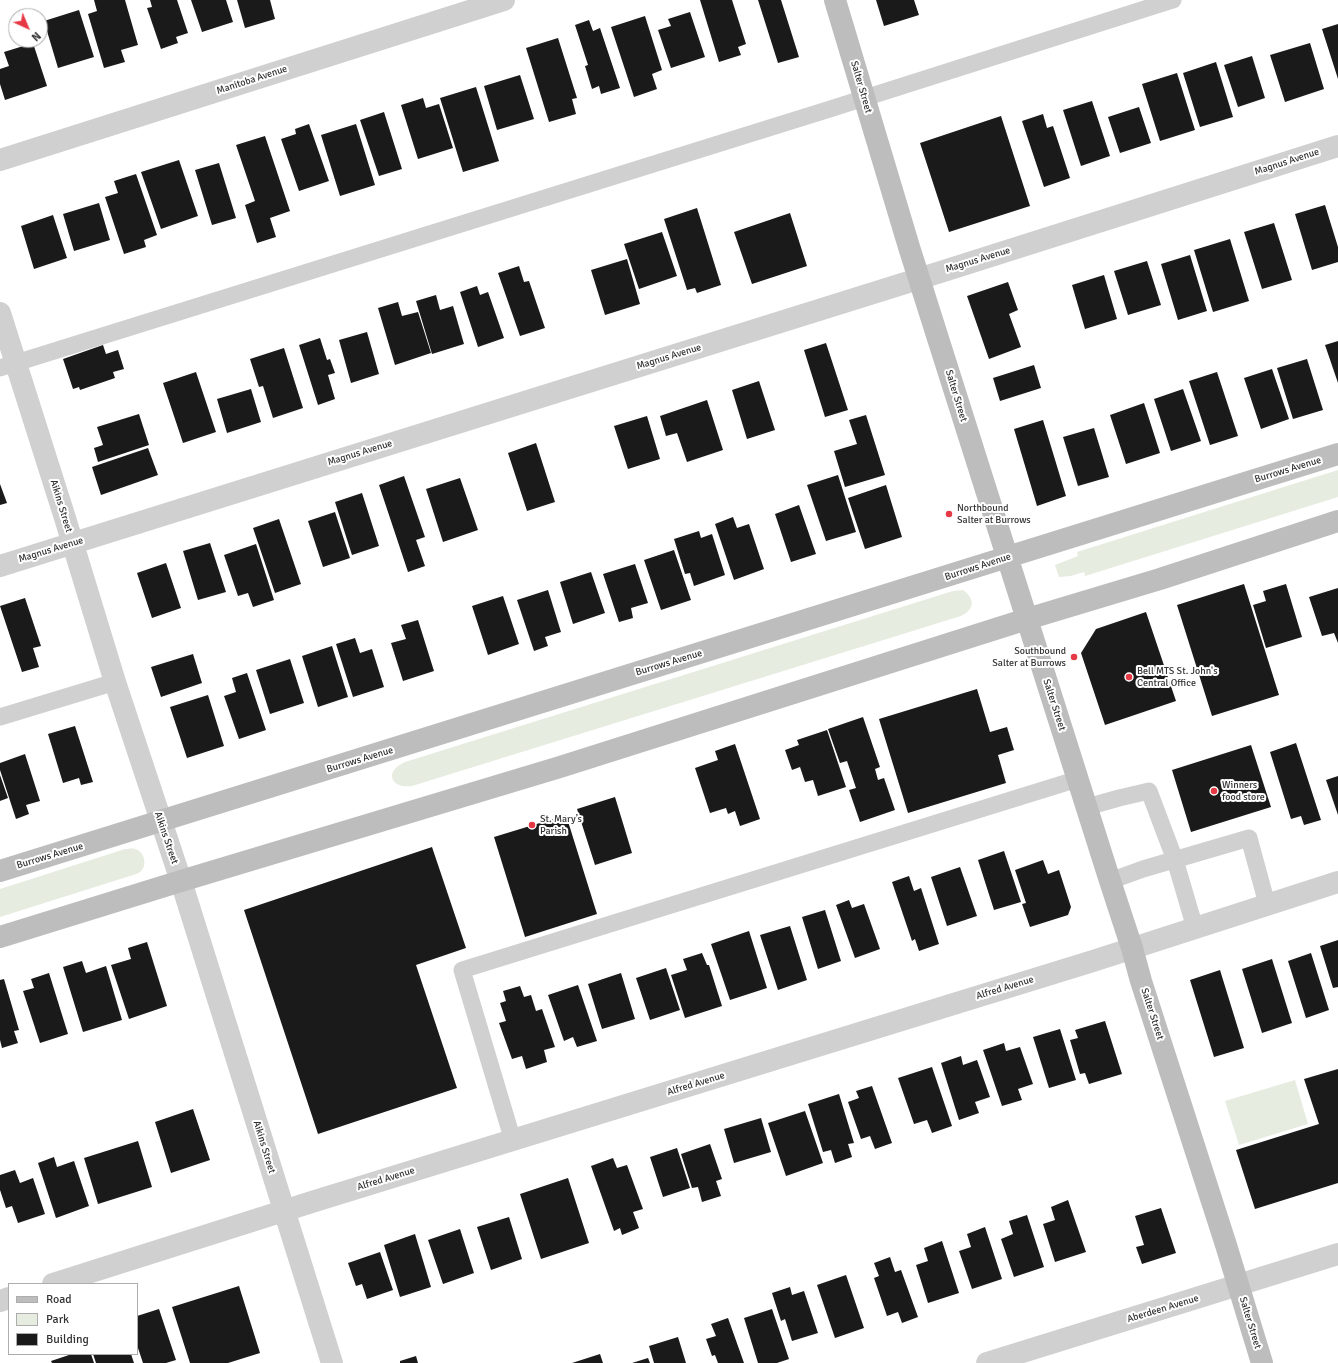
<!DOCTYPE html>
<meta charset="utf-8">
<style>
body{margin:0}
#map{position:relative;width:1338px;height:1363px;overflow:hidden;background:#fff;font-family:Signika,sans-serif}
canvas{display:block}
.legend{position:absolute;left:8px;top:1283px;width:130px;height:72px;box-sizing:border-box;background:#fff;border:1px solid #adadad;margin:0;padding:5px 7px;list-style:none;font-size:12px;color:#333}
.legend li{display:flex;align-items:center;gap:8px;height:20px}
.legend b{width:20px;border:1px solid #adadad}
.north{position:absolute;left:8px;top:8px;width:40px;height:40px;box-sizing:border-box;background:#fff;border:1px solid #adadad;border-radius:50%;rotate:136deg;font-size:11px;font-weight:700;line-height:16px;text-align:center;color:#333}
.north::after{content:'';display:block;margin:auto;width:14px;height:18px;background:#e63946;clip-path:polygon(50% 0,100% 100%,50% 72%,0 100%)}
</style>
<div id="map">
<canvas width="1338" height="1363"></canvas>
<ul class="legend">
<li><b style="height:5px;background:#bdbdbd"></b>Road</li>
<li><b style="height:11px;background:#e6ecdf"></b>Park</li>
<li><b style="height:11px;background:#1a1a1a"></b>Building</li>
</ul>
<div class="north">N</div>
</div>
<script>
const context = document.querySelector('canvas').getContext('2d');
context.lineJoin = 'round';
function fill(path, color) {
  context.fillStyle = color;
  context.fill(path, 'evenodd');
}
function trace(path, color, width, dash) {
  context.strokeStyle = color;
  context.lineWidth = width;
  context.lineCap = dash ? 'butt' : 'round';
  context.setLineDash(dash || []);
  context.stroke(path);
}
function drawText(font, color, halo, rows, align = 'center') {
  context.font = font + ' Signika,sans-serif';
  context.lineWidth = 4;
  context.setLineDash([]);
  context.textBaseline = 'middle';
  context.strokeStyle = halo;
  context.fillStyle = color;
  for (const [text, x, y, turn = 0] of rows) {
    context.save();
    context.translate(x, y);
    context.rotate((+turn || 0) * Math.PI / 180);
    context.textAlign = isNaN(turn) ? turn : align;
    if (halo) context.strokeText(text, 0, 0);
    context.fillText(text, 0, 0);
    context.restore();
  }
}
fill(new Path2D(`
 M 1338,470 L 1338,497 L 1085,576 L 1084,572 L 1071,576 L 1059,577 L 1055,565 L 1078,556 L 1077,552 Z
 M 963,590 C 976,599 974,610 961,616 L 412,786 C 390,789 384,771 405,762 L 953,591 Z
 M 125,849 C 128,849 133,848 135,849 C 144,851 147,864 142,870 C 140,873 136,874 133,875 L 0,917 L 0,889 Z
 M 1295,1080 L 1308,1124 L 1239,1145 L 1225,1101 Z`), '#e6ecdf');
fill(new Path2D(`
 M 94,0 L 125,0 L 138,45 L 121,50 L 125,62 L 104,68 L 88,14 L 97,11 Z
 M 150,0 L 177,0 L 188,33 L 176,37 L 178,43 L 161,49 L 147,8 L 152,7 Z
 M 191,0 L 226,0 L 233,22 L 202,32 Z
 M 237,0 L 270,0 L 275,19 L 245,28 Z
 M 700,0 L 732,0 L 746,44 L 738,47 L 741,55 L 719,62 Z
 M 758,0 L 781,0 L 799,57 L 778,63 Z
 M 876,0 L 914,0 L 919,15 L 884,26 Z
 M 79,10 L 94,57 L 58,68 L 44,21 Z
 M 690,12 L 705,57 L 671,68 L 658,30 L 671,26 L 668,19 Z
 M 645,16 L 662,70 L 652,74 L 657,89 L 634,97 L 611,27 Z
 M 589,20 L 593,31 L 600,28 L 620,88 L 601,94 L 599,86 L 592,89 L 585,66 L 588,65 L 575,25 Z
 M 1338,24 L 1338,79 L 1322,29 Z
 M 558,38 L 577,98 L 572,99 L 576,114 L 549,122 L 526,48 Z
 M 33,43 L 47,86 L 5,100 L 0,84 L 0,69 L 9,66 L 4,52 Z
 M 1310,43 L 1324,89 L 1285,102 L 1270,55 Z
 M 1252,56 L 1265,98 L 1238,107 L 1224,65 Z
 M 1216,62 L 1233,117 L 1200,127 L 1183,73 Z
 M 1177,73 L 1195,130 L 1160,141 L 1142,84 Z
 M 520,75 L 534,119 L 497,130 L 484,86 Z
 M 476,87 L 499,161 L 463,172 L 440,98 Z
 M 423,98 L 426,108 L 439,104 L 453,148 L 418,159 L 401,105 Z
 M 1092,101 L 1110,156 L 1081,166 L 1063,110 Z
 M 1139,107 L 1151,143 L 1120,153 L 1108,117 Z
 M 384,112 L 402,169 L 379,176 L 360,120 Z
 M 1043,114 L 1047,128 L 1053,126 L 1070,178 L 1044,187 L 1022,121 Z
 M 1001,116 L 1030,206 L 949,232 L 920,143 Z
 M 309,124 L 329,181 L 299,191 L 281,139 L 296,134 L 295,129 Z
 M 356,124 L 375,185 L 340,196 L 321,135 Z
 M 265,136 L 290,211 L 270,218 L 276,237 L 257,243 L 245,205 L 255,201 L 236,145 Z
 M 179,160 L 198,216 L 161,229 L 141,172 Z
 M 219,163 L 236,218 L 212,225 L 195,170 Z
 M 136,174 L 157,235 L 144,240 L 146,247 L 124,254 L 105,197 L 118,193 L 114,181 Z
 M 99,203 L 110,240 L 74,251 L 63,214 Z
 M 1325,205 L 1338,247 L 1338,262 L 1312,270 L 1295,214 Z
 M 697,208 L 721,285 L 697,293 L 695,288 L 687,290 L 664,219 Z
 M 790,213 L 807,266 L 752,284 L 734,232 Z
 M 53,215 L 67,258 L 34,269 L 21,226 Z
 M 1274,223 L 1292,280 L 1262,289 L 1244,232 Z
 M 662,232 L 677,276 L 639,289 L 624,244 Z
 M 1230,239 L 1249,301 L 1213,312 L 1194,250 Z
 M 1190,255 L 1207,311 L 1178,320 L 1161,264 Z
 M 627,259 L 640,304 L 605,315 L 591,270 Z
 M 1147,261 L 1161,305 L 1128,315 L 1114,271 Z
 M 519,266 L 524,282 L 529,281 L 545,328 L 520,336 L 498,273 Z
 M 1104,275 L 1117,319 L 1085,329 L 1072,285 Z
 M 1008,282 L 1018,310 L 1009,314 L 1021,347 L 989,359 L 967,296 Z
 M 477,286 L 480,295 L 488,292 L 504,338 L 478,347 L 460,292 Z
 M 436,295 L 440,310 L 453,306 L 464,344 L 432,354 L 416,301 Z
 M 398,302 L 402,316 L 418,312 L 431,353 L 395,365 L 378,308 Z
 M 367,332 L 379,374 L 351,383 L 339,340 Z
 M 320,338 L 327,360 L 330,359 L 335,373 L 328,375 L 335,399 L 318,405 L 299,345 Z
 M 1338,341 L 1338,383 L 1325,345 Z
 M 826,343 L 848,410 L 825,417 L 804,350 Z
 M 103,345 L 106,354 L 118,350 L 124,369 L 113,372 L 115,378 L 80,390 L 79,387 L 73,389 L 63,359 Z
 M 284,348 L 303,408 L 273,418 L 263,386 L 259,387 L 250,359 Z
 M 1307,359 L 1323,410 L 1293,419 L 1277,368 Z
 M 1034,365 L 1041,388 L 1000,401 L 993,378 Z
 M 1272,369 L 1289,419 L 1261,429 L 1244,378 Z
 M 196,372 L 216,432 L 183,443 L 163,383 Z
 M 1217,372 L 1238,436 L 1210,445 L 1189,381 Z
 M 759,381 L 775,430 L 747,439 L 732,390 Z
 M 251,389 L 261,422 L 227,433 L 217,399 Z
 M 1183,389 L 1201,441 L 1171,451 L 1154,399 Z
 M 707,400 L 723,450 L 687,462 L 677,433 L 666,436 L 660,416 Z
 M 1144,403 L 1160,453 L 1126,464 L 1110,415 Z
 M 139,414 L 149,445 L 98,462 L 94,448 L 103,445 L 97,427 Z
 M 866,415 L 885,475 L 845,487 L 834,451 L 857,444 L 849,420 Z
 M 647,416 L 660,459 L 628,469 L 614,426 Z
 M 1043,420 L 1066,496 L 1037,506 L 1014,429 Z
 M 1094,428 L 1109,477 L 1078,486 L 1063,437 Z
 M 536,443 L 555,502 L 527,511 L 508,453 Z
 M 148,448 L 158,475 L 101,495 L 92,467 Z
 M 838,475 L 856,532 L 826,541 L 807,485 Z
 M 404,476 L 425,537 L 416,540 L 425,566 L 408,572 L 379,485 Z
 M 460,478 L 478,530 L 443,542 L 426,489 Z
 M 0,484 L 7,503 L 0,505 Z
 M 886,485 L 902,537 L 865,549 L 848,498 Z
 M 362,493 L 379,546 L 352,555 L 335,502 Z
 M 799,505 L 816,554 L 791,562 L 775,514 Z
 M 335,512 L 350,558 L 323,567 L 308,521 Z
 M 733,517 L 737,528 L 749,524 L 764,569 L 734,580 L 715,524 Z
 M 279,519 L 301,584 L 275,593 L 253,528 Z
 M 699,531 L 701,538 L 712,534 L 725,575 L 694,586 L 690,573 L 685,574 L 674,539 Z
 M 210,543 L 226,592 L 198,600 L 183,551 Z
 M 256,544 L 274,600 L 253,607 L 248,593 L 238,596 L 224,555 Z
 M 674,550 L 691,600 L 661,610 L 644,560 Z
 M 166,563 L 181,608 L 152,618 L 137,573 Z
 M 635,564 L 648,603 L 631,608 L 633,618 L 619,622 L 603,574 Z
 M 591,572 L 605,613 L 573,624 L 560,582 Z
 M 1244,584 L 1279,695 L 1212,716 L 1177,605 Z
 M 1286,584 L 1302,637 L 1266,648 L 1253,605 L 1266,601 L 1263,591 Z
 M 1338,588 L 1338,643 L 1334,633 L 1322,636 L 1309,597 Z
 M 548,590 L 561,632 L 545,637 L 548,646 L 534,651 L 517,600 Z
 M 503,596 L 519,644 L 488,655 L 472,606 Z
 M 25,598 L 41,646 L 33,648 L 39,667 L 22,672 L 0,606 Z
 M 1146,612 L 1176,701 L 1105,725 L 1081,653 L 1096,629 Z
 M 418,620 L 434,671 L 403,681 L 391,643 L 406,639 L 401,625 Z
 M 355,638 L 360,653 L 372,649 L 384,687 L 353,697 L 336,644 Z
 M 332,646 L 348,697 L 318,707 L 302,656 Z
 M 193,654 L 202,683 L 161,697 L 151,667 Z
 M 290,659 L 304,703 L 270,714 L 256,670 Z
 M 247,673 L 266,730 L 239,739 L 224,696 L 236,692 L 232,678 Z
 M 977,689 L 990,732 L 1007,727 L 1014,750 L 998,755 L 1006,783 L 908,813 L 879,719 Z
 M 208,695 L 224,746 L 187,758 L 170,707 Z
 M 863,717 L 880,767 L 875,769 L 878,780 L 884,778 L 895,810 L 860,822 L 849,790 L 856,788 L 847,761 L 840,763 L 828,729 Z
 M 75,726 L 93,782 L 81,785 L 79,778 L 63,783 L 48,734 Z
 M 827,730 L 846,787 L 818,796 L 813,780 L 805,782 L 800,767 L 792,770 L 785,750 L 799,745 L 797,740 Z
 M 1296,743 L 1321,820 L 1304,825 L 1301,816 L 1291,819 L 1270,752 Z
 M 735,744 L 760,819 L 740,826 L 735,811 L 728,814 L 726,808 L 710,813 L 695,768 L 718,760 L 715,751 Z
 M 1251,745 L 1271,807 L 1191,832 L 1172,770 Z
 M 25,754 L 40,801 L 26,805 L 29,814 L 16,819 L 0,770 L 0,763 Z
 M 0,775 L 8,798 L 0,801 Z
 M 1338,776 L 1338,815 L 1326,780 Z
 M 615,797 L 632,853 L 595,865 L 577,809 Z
 M 566,815 L 597,914 L 525,937 L 494,837 Z
 M 432,847 L 466,948 L 416,965 L 457,1088 L 318,1134 L 244,910 Z
 M 1004,851 L 1021,902 L 994,910 L 978,860 Z
 M 1043,860 L 1048,874 L 1059,870 L 1071,907 L 1068,915 L 1030,927 L 1022,904 L 1026,903 L 1015,870 Z
 M 960,867 L 977,916 L 947,926 L 931,877 Z
 M 909,876 L 914,891 L 921,888 L 939,944 L 919,951 L 915,939 L 912,941 L 892,882 Z
 M 849,900 L 852,908 L 864,904 L 880,949 L 855,958 L 836,905 Z
 M 825,910 L 841,961 L 818,969 L 802,917 Z
 M 790,926 L 807,980 L 778,990 L 760,935 Z
 M 749,931 L 767,988 L 730,1000 L 711,944 Z
 M 1338,940 L 1338,987 L 1333,988 L 1320,946 Z
 M 147,942 L 167,1006 L 129,1019 L 111,965 L 131,959 L 128,948 Z
 M 702,953 L 707,965 L 709,965 L 722,1006 L 685,1018 L 671,975 L 687,970 L 683,959 Z
 M 1311,953 L 1329,1010 L 1306,1018 L 1288,961 Z
 M 1272,959 L 1292,1023 L 1262,1033 L 1242,969 Z
 M 82,961 L 86,973 L 106,966 L 122,1020 L 83,1032 L 63,967 Z
 M 666,968 L 680,1010 L 650,1020 L 636,978 Z
 M 1220,970 L 1244,1048 L 1214,1057 L 1190,980 Z
 M 49,973 L 68,1034 L 40,1043 L 23,991 L 34,988 L 31,979 Z
 M 621,973 L 635,1019 L 602,1029 L 588,984 Z
 M 4,979 L 19,1030 L 14,1031 L 18,1043 L 2,1048 L 0,1040 L 0,980 Z
 M 578,985 L 597,1041 L 577,1047 L 573,1037 L 564,1041 L 548,995 Z
 M 520,986 L 524,997 L 531,995 L 536,1011 L 542,1009 L 555,1047 L 544,1050 L 547,1062 L 526,1069 L 522,1056 L 512,1059 L 499,1023 L 506,1021 L 500,1003 L 506,1001 L 503,991 Z
 M 1105,1021 L 1122,1074 L 1089,1084 L 1085,1073 L 1080,1074 L 1070,1040 L 1078,1038 L 1075,1030 Z
 M 1060,1029 L 1076,1080 L 1049,1088 L 1033,1037 Z
 M 1004,1043 L 1006,1051 L 1020,1047 L 1033,1084 L 1018,1089 L 1022,1100 L 1002,1106 L 983,1050 Z
 M 961,1056 L 963,1065 L 977,1060 L 990,1097 L 975,1102 L 979,1113 L 959,1120 L 941,1063 Z
 M 932,1067 L 952,1126 L 932,1133 L 927,1120 L 914,1124 L 898,1078 Z
 M 1338,1069 L 1338,1183 L 1255,1209 L 1236,1150 L 1319,1124 L 1304,1079 Z
 M 872,1086 L 892,1143 L 875,1149 L 870,1136 L 861,1139 L 848,1102 L 859,1098 L 856,1091 Z
 M 839,1094 L 854,1143 L 848,1144 L 852,1157 L 835,1163 L 831,1150 L 823,1152 L 808,1104 Z
 M 193,1109 L 210,1160 L 171,1173 L 155,1122 Z
 M 805,1111 L 823,1163 L 786,1176 L 768,1123 Z
 M 761,1118 L 771,1152 L 734,1163 L 724,1129 Z
 M 138,1141 L 152,1187 L 98,1204 L 84,1158 Z
 M 710,1144 L 722,1179 L 716,1181 L 721,1196 L 702,1202 L 698,1187 L 692,1188 L 681,1154 Z
 M 677,1148 L 690,1188 L 663,1197 L 650,1157 Z
 M 54,1157 L 57,1167 L 74,1161 L 89,1206 L 56,1218 L 38,1163 Z
 M 613,1158 L 617,1168 L 627,1165 L 643,1209 L 633,1212 L 639,1228 L 622,1235 L 620,1228 L 614,1231 L 591,1166 Z
 M 15,1170 L 20,1183 L 33,1178 L 45,1214 L 18,1223 L 12,1206 L 6,1208 L 0,1190 L 0,1175 Z
 M 568,1178 L 589,1243 L 541,1259 L 520,1194 Z
 M 1068,1200 L 1086,1252 L 1055,1262 L 1043,1224 L 1055,1220 L 1051,1207 Z
 M 1161,1208 L 1176,1253 L 1142,1264 L 1136,1247 L 1144,1245 L 1135,1216 Z
 M 1027,1215 L 1044,1267 L 1014,1277 L 1001,1239 L 1013,1234 L 1009,1221 Z
 M 509,1217 L 522,1259 L 491,1270 L 477,1227 Z
 M 985,1227 L 1002,1279 L 972,1289 L 959,1251 L 971,1247 L 967,1234 Z
 M 460,1229 L 474,1273 L 443,1284 L 428,1240 Z
 M 415,1234 L 431,1287 L 400,1297 L 384,1245 Z
 M 942,1241 L 959,1293 L 928,1303 L 916,1265 L 928,1261 L 924,1248 Z
 M 380,1252 L 393,1290 L 367,1299 L 362,1284 L 356,1286 L 348,1263 Z
 M 890,1257 L 895,1272 L 901,1270 L 918,1317 L 902,1323 L 898,1312 L 887,1316 L 874,1278 L 879,1276 L 874,1263 Z
 M 846,1275 L 864,1328 L 835,1338 L 817,1285 Z
 M 239,1286 L 260,1353 L 228,1363 L 190,1363 L 172,1307 Z
 M 790,1287 L 792,1295 L 804,1291 L 818,1333 L 792,1341 L 785,1319 L 781,1321 L 772,1293 Z
 M 159,1309 L 176,1360 L 166,1363 L 143,1363 L 137,1345 L 137,1316 Z
 M 772,1309 L 789,1359 L 777,1363 L 758,1363 L 744,1318 Z
 M 728,1318 L 744,1363 L 718,1363 L 715,1355 L 712,1356 L 706,1339 L 716,1336 L 711,1324 Z
 M 678,1337 L 686,1363 L 654,1363 L 649,1346 Z
 M 72,1354 L 91,1354 L 94,1363 L 52,1363 L 51,1361 Z
 M 93,1354 L 131,1354 L 134,1363 L 96,1363 Z
 M 600,1354 L 603,1363 L 572,1363 Z
 M 416,1356 L 418,1363 L 400,1363 L 400,1361 Z
 M 648,1358 L 650,1363 L 632,1363 Z`), '#1a1a1a');
trace(new Path2D(`
 M 0,368 L 830,109 L 1173,0
 M 0,717 L 115,682
 M 1087,807 L 1119,798 L 1149,791 L 1175,860 L 1195,928
 M 1110,881 L 1143,869 L 1249,838 L 1267,904
 M 513,1141 L 462,970 L 1078,779`), '#d0d0d0', 17);
trace(new Path2D(`
 M 0,160 L 504,0
 M 0,313 L 65,518 L 115,682 L 181,881 L 332,1363
 M 0,566 L 950,269 L 1338,146
 M 53,1284 L 315,1201 L 1093,961 L 1338,882
 M 0,1301 L 9,1298
 M 987,1363 L 1338,1254`), '#d0d0d0', 22);
trace(new Path2D(`
 M 835,0 L 909,247 L 1110,881 L 1132,948 L 1141,981 L 1226,1245 L 1262,1363
 M 0,871 L 1338,454
 M 0,937 L 181,881 L 560,767 L 1027,619 L 1160,579 L 1338,521`), '#bdbdbd', 22);
for (const [x, y, r, color] of [
 [949,514,4,"#e63946"],
 [1074,657,4,"#e63946"],
 [1129,677,4,"#e63946"],
 [1214,791,4,"#e63946"],
 [532,825,4,"#e63946"]
]) {
  const dot = new Path2D();
  dot.arc(x, y, r, 0, 2 * Math.PI);
  context.fillStyle = color;
  context.fill(dot);
  trace(dot, '#fff', 1.5);
}
drawText('10px', '#333', '#fff', [
 ["Manitoba Avenue",252,80,-18],
 ["Salter Street",861,87,74],
 ["Magnus Avenue",1287,162,-18],
 ["Magnus Avenue",978,260,-17],
 ["Magnus Avenue",669,357,-17],
 ["Salter Street",956,396,73],
 ["Magnus Avenue",360,453,-17],
 ["Burrows Avenue",1288,470,-17],
 ["Aikins Street",61,506,73],
 ["Magnus Avenue",51,550,-17],
 ["Burrows Avenue",978,567,-18],
 ["Burrows Avenue",669,663,-17],
 ["Salter Street",1054,705,72],
 ["Burrows Avenue",360,760,-17],
 ["Aikins Street",166,838,71],
 ["Burrows Avenue",50,856,-17],
 ["Alfred Avenue",1005,988,-17],
 ["Salter Street",1152,1014,72],
 ["Alfred Avenue",696,1084,-17],
 ["Aikins Street",264,1147,73],
 ["Alfred Avenue",386,1179,-17],
 ["Aberdeen Avenue",1163,1309,-17],
 ["Salter Street",1250,1323,73]
]);
drawText('10px', '#333', '#fff', [
 ["Northbound",957,508],
 ["Salter at Burrows",957,520],
 ["Southbound",1066,651,"right"],
 ["Salter at Burrows",1066,663,"right"],
 ["Bell MTS St. John's",1137,671],
 ["Central Office",1137,683],
 ["Winners",1222,785],
 ["food store",1222,797],
 ["St. Mary’s",540,819],
 ["Parish",540,831]
], 'left');
</script>
